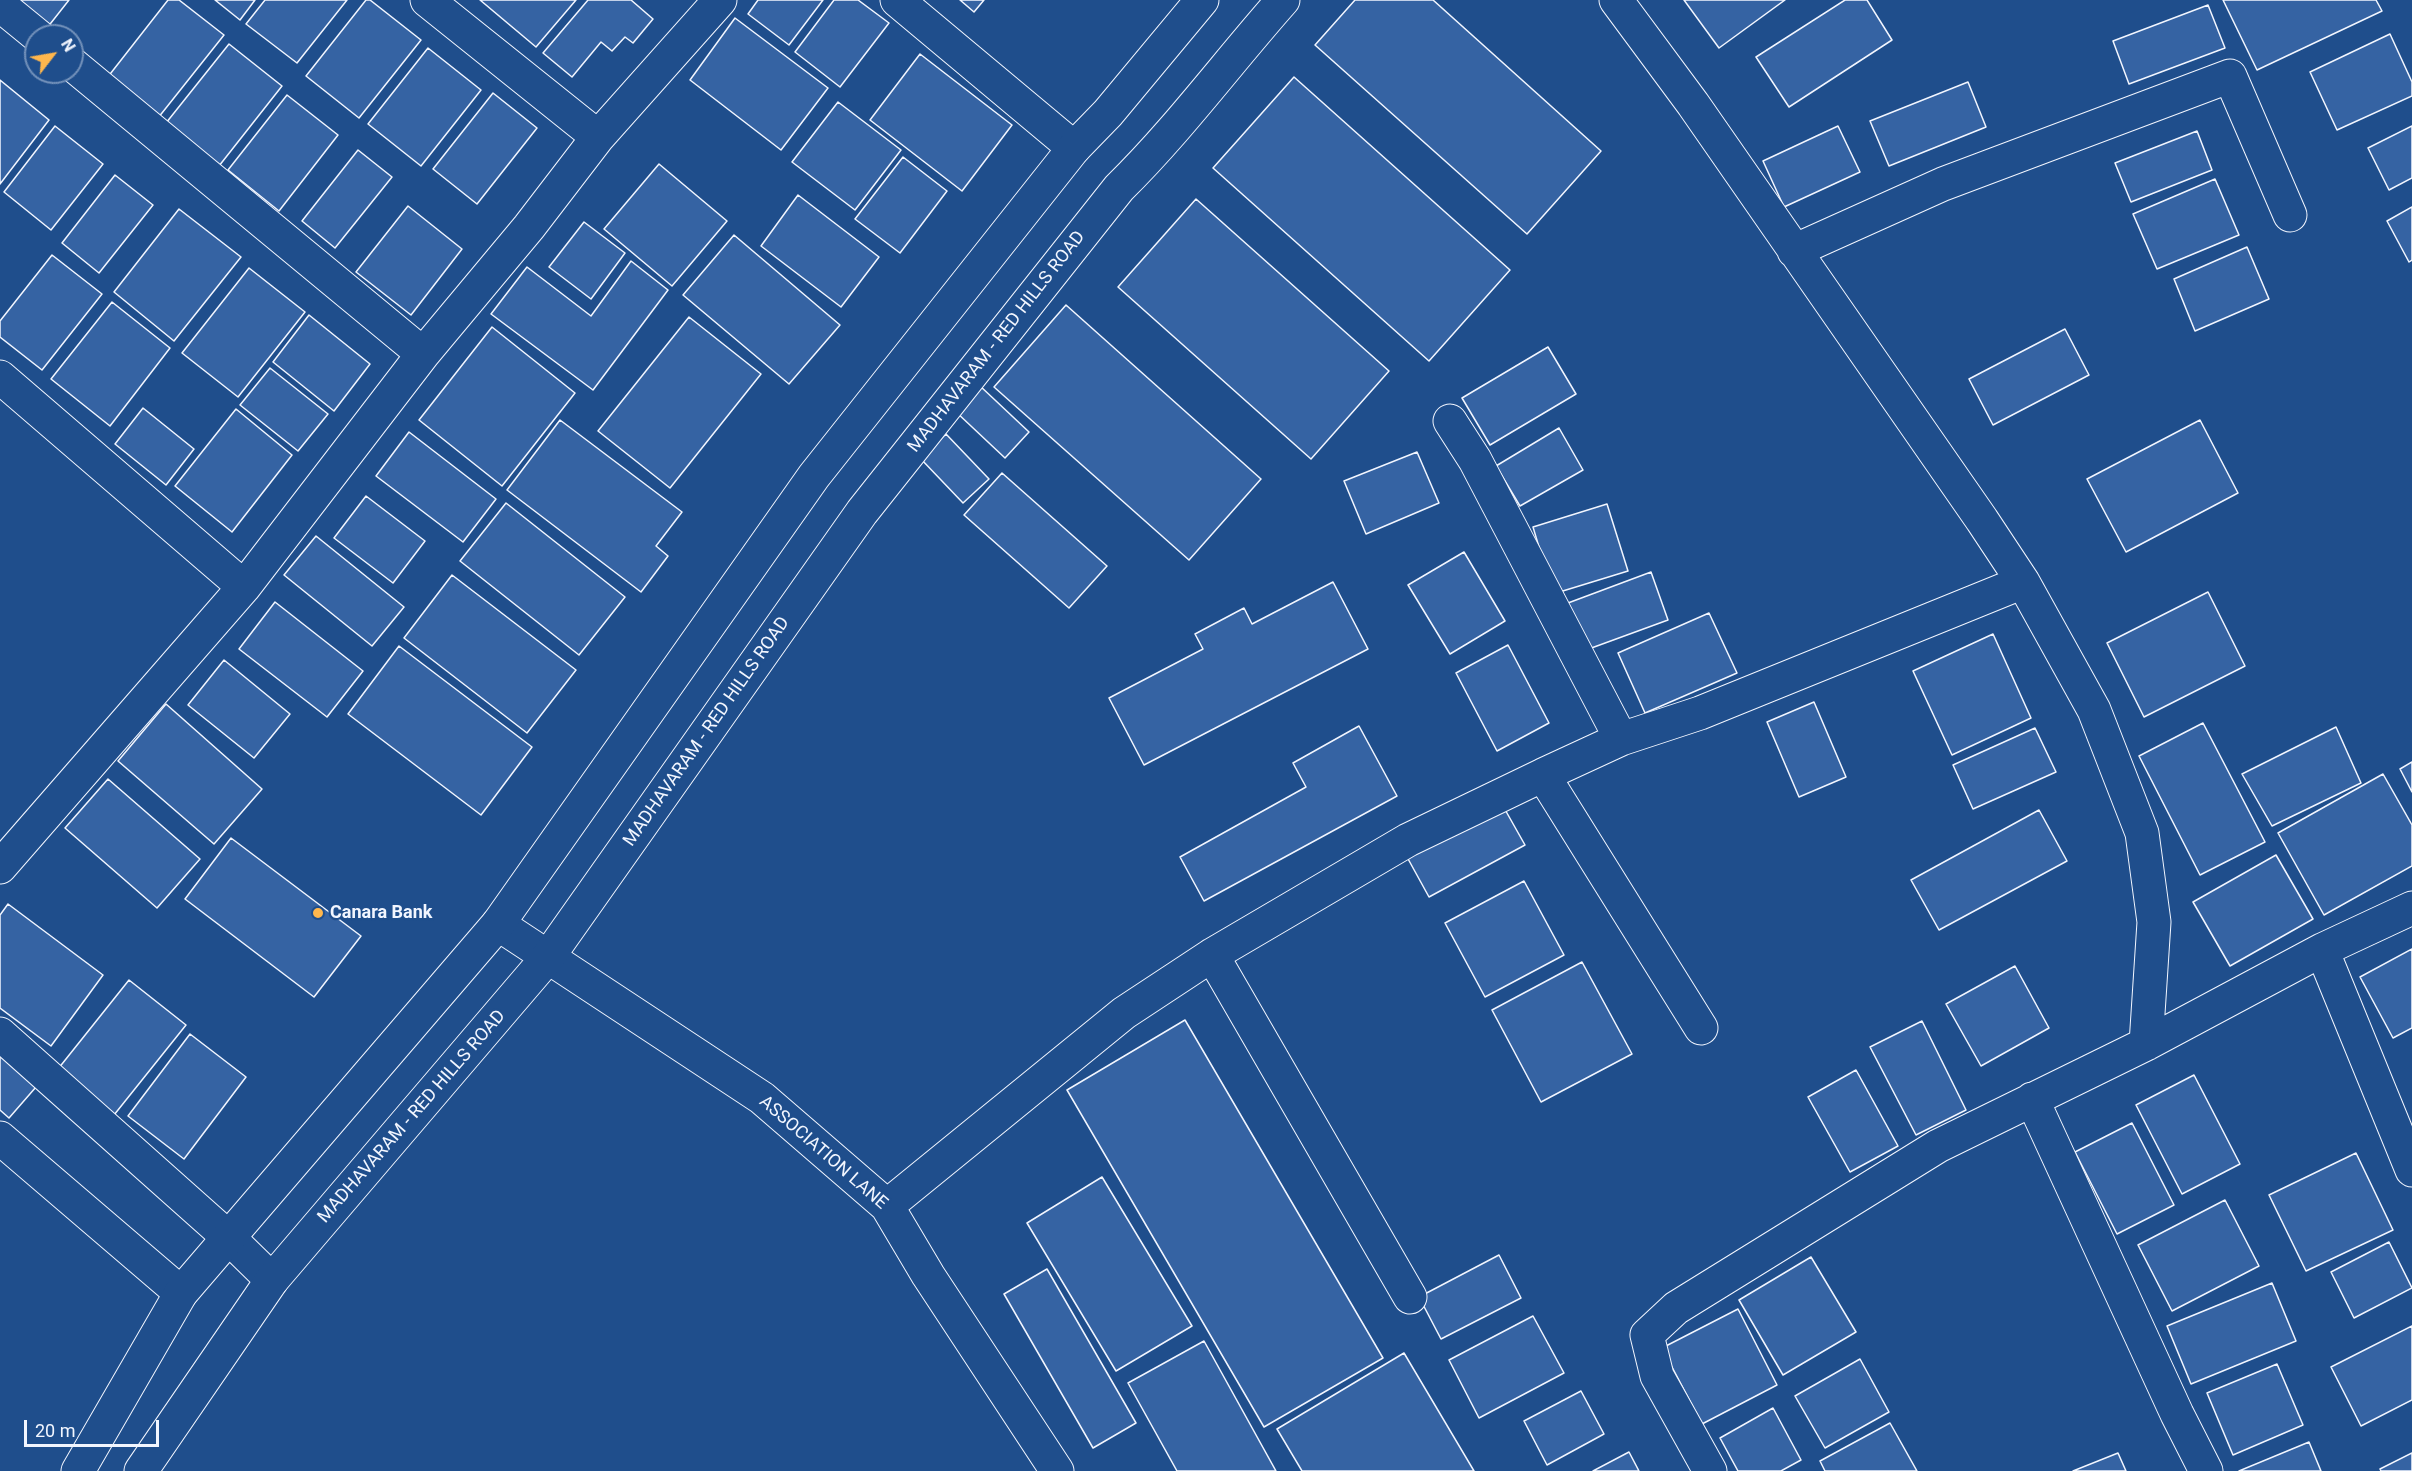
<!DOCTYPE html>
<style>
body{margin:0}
#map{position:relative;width:2412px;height:1471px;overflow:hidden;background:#1f4e8c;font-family:Roboto,sans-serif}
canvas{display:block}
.north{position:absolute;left:24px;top:24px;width:60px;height:60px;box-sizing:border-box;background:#1f4e8c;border:2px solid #7391ba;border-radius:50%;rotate:59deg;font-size:16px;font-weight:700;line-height:24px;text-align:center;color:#f2f6ff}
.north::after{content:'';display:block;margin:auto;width:21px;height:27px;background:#ffb74d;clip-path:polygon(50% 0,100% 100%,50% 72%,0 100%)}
.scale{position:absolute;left:24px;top:1420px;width:135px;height:27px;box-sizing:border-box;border:3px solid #f2f6ff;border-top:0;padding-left:8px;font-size:18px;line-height:21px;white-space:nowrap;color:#f2f6ff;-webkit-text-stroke:4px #1f4e8c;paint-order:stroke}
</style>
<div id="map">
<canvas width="2412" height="1471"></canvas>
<div class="north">N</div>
<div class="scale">20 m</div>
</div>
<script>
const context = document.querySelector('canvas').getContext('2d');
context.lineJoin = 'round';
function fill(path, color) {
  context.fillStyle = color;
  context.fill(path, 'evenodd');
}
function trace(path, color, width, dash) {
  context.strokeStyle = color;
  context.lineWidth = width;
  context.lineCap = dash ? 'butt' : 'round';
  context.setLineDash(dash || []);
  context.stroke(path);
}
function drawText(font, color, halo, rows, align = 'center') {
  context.font = font + ' Roboto,sans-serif';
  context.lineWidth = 4.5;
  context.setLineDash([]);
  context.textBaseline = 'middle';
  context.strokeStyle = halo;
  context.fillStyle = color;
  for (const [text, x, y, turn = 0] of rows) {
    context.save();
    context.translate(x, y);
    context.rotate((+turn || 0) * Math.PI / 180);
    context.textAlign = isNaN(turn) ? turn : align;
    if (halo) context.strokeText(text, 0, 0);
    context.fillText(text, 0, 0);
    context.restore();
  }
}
const building = new Path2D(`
 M 13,0 L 69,0 L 47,28 Z
 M 168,0 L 179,0 L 224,35 L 158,118 L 107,78 Z
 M 215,0 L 255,0 L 240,20 Z
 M 265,0 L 347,0 L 297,63 L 246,24 Z
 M 366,0 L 370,0 L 421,40 L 359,118 L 306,76 Z
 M 480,0 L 576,0 L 536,47 Z
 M 588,0 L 631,0 L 653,19 L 633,43 L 625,37 L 612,51 L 601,42 L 572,77 L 543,53 Z
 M 758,0 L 823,0 L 789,45 L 748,14 Z
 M 834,0 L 858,0 L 889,23 L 840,87 L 795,52 Z
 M 960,0 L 984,0 L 974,12 Z
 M 1355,0 L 1433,0 L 1601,151 L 1527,234 L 1315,45 Z
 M 1684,0 L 1785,0 L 1719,48 Z
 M 1845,0 L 1867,0 L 1892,40 L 1789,107 L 1756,57 Z
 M 2223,0 L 2376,0 L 2382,11 L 2257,70 Z
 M 2208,5 L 2225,48 L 2129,84 L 2113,41 Z
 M 735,18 L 828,88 L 781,150 L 690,80 Z
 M 2390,34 L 2412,82 L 2412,96 L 2337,130 L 2310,72 Z
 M 229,44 L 282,86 L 219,166 L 166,123 Z
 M 428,48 L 481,90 L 421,166 L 368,124 Z
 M 920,54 L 1012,125 L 962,191 L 870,120 Z
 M 1294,77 L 1510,270 L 1429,361 L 1213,168 Z
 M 0,80 L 49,120 L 0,184 Z
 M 1968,82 L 1986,127 L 1889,166 L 1870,121 Z
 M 493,93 L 537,128 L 477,204 L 433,169 Z
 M 287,95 L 338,135 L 279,211 L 228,170 Z
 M 838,102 L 901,150 L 855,210 L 792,162 Z
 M 55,126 L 103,164 L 51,230 L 4,192 Z
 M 1838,126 L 1860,172 L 1784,207 L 1763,161 Z
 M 2412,126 L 2412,178 L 2389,190 L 2368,148 Z
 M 2197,131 L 2212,170 L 2131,202 L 2115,163 Z
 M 358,150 L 392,177 L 335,248 L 302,221 Z
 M 903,157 L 947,191 L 900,253 L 855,219 Z
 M 659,164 L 727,221 L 672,286 L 604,229 Z
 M 115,175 L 153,205 L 99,273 L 62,243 Z
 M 2215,179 L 2239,235 L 2157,269 L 2133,214 Z
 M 798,195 L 879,257 L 841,307 L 761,246 Z
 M 1196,199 L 1389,371 L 1311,459 L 1118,287 Z
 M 408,206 L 462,249 L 411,315 L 356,272 Z
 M 2412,207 L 2412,260 L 2409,262 L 2387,221 Z
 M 179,209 L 241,257 L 174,341 L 114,292 Z
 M 584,222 L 625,253 L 591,299 L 549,267 Z
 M 734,235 L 840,325 L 789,384 L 683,295 Z
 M 2247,247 L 2269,299 L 2195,331 L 2174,279 Z
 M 52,255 L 102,294 L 42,370 L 0,337 L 0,321 Z
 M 631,261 L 668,290 L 593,390 L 491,314 L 527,267 L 591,316 Z
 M 249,268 L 305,312 L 238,397 L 182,353 Z
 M 112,302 L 170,348 L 110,426 L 51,379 Z
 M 1066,305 L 1261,479 L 1189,560 L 994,387 Z
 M 309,315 L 370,364 L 334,411 L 273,362 Z
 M 689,317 L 761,374 L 670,488 L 598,431 Z
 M 492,327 L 575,393 L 502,486 L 419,420 Z
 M 2065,329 L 2089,375 L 1993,425 L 1969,379 Z
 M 1548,347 L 1576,394 L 1490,445 L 1462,398 Z
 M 270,368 L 328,414 L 298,451 L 240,405 Z
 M 979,385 L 1029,432 L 1005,458 L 955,411 Z
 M 143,408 L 194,449 L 166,485 L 115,444 Z
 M 236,409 L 292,455 L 232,532 L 175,486 Z
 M 560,420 L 682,512 L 656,546 L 668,556 L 641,592 L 507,490 Z
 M 2200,420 L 2238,493 L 2126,552 L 2087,479 Z
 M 1559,428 L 1583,470 L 1520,506 L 1496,466 Z
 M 409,432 L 496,499 L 463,542 L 376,476 Z
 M 946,434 L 989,479 L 963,503 L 920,458 Z
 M 1417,452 L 1439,503 L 1366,534 L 1344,481 Z
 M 1002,473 L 1107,566 L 1069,608 L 964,515 Z
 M 366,496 L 425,541 L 393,583 L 334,538 Z
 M 506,503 L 625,597 L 579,655 L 460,561 Z
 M 1607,504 L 1628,571 L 1553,594 L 1533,527 Z
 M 316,536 L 404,607 L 372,646 L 284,575 Z
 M 1464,552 L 1505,621 L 1450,654 L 1408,585 Z
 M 1651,572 L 1668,620 L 1586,650 L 1568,603 Z
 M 452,575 L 576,670 L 527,733 L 404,638 Z
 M 1333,582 L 1368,649 L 1144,765 L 1109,698 L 1203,649 L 1195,634 L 1244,608 L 1252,624 Z
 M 2208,592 L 2245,666 L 2144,717 L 2107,643 Z
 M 275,602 L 363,671 L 327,717 L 239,649 Z
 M 1709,613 L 1737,673 L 1645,713 L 1618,653 Z
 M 1993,634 L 2031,718 L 1952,755 L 1913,671 Z
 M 1508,645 L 1549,723 L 1497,751 L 1456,673 Z
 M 399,646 L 532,747 L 481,815 L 348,714 Z
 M 224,660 L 290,714 L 254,758 L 188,705 Z
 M 1814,702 L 1846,777 L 1799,797 L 1767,722 Z
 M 166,704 L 262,789 L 214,844 L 118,761 Z
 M 2203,723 L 2265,842 L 2200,875 L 2139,756 Z
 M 1359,726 L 1397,796 L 1204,901 L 1180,857 L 1306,787 L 1293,763 Z
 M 2336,727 L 2361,783 L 2272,826 L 2242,774 Z
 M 2035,728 L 2056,772 L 1973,809 L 1953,765 Z
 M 2412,762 L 2412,792 L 2400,769 Z
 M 2383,774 L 2412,825 L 2412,866 L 2324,915 L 2278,833 Z
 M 108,779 L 200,859 L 157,908 L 65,828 Z
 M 1503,806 L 1525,845 L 1429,897 L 1407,857 Z
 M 2039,810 L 2067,861 L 1939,930 L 1911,880 Z
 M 231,838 L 361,936 L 314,997 L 185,899 Z
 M 2276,855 L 2313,919 L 2230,966 L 2193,902 Z
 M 1524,881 L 1564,955 L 1485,997 L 1445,923 Z
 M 8,904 L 103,975 L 51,1046 L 0,1008 L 0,915 Z
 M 2412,949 L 2412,1028 L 2393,1038 L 2360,977 Z
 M 1582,962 L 1632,1054 L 1541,1102 L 1492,1010 Z
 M 2015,966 L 2049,1028 L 1981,1066 L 1946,1004 Z
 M 129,980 L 186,1025 L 114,1115 L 58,1069 Z
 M 1185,1020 L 1383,1358 L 1264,1427 L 1067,1090 Z
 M 1922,1021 L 1966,1110 L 1916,1135 L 1870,1047 Z
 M 190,1034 L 246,1077 L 184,1159 L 128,1116 Z
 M 0,1055 L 36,1087 L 9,1118 L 0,1110 Z
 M 1856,1070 L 1898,1146 L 1850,1172 L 1808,1097 Z
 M 2194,1075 L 2240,1164 L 2182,1194 L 2136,1105 Z
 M 2132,1123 L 2174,1205 L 2117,1234 L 2075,1152 Z
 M 2356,1153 L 2393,1230 L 2306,1271 L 2269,1195 Z
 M 1102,1177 L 1192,1326 L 1116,1371 L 1027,1223 Z
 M 2225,1200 L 2259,1266 L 2172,1311 L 2138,1245 Z
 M 2389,1242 L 2412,1288 L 2354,1318 L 2331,1272 Z
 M 1499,1255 L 1521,1298 L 1441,1339 L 1419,1297 Z
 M 1811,1257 L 1856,1332 L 1783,1375 L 1739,1300 Z
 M 1047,1269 L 1136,1423 L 1093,1448 L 1004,1294 Z
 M 2272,1283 L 2296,1341 L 2191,1384 L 2167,1326 Z
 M 1738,1309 L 1777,1385 L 1702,1424 L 1662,1348 Z
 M 1533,1316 L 1564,1373 L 1479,1418 L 1449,1360 Z
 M 2412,1326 L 2412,1400 L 2361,1426 L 2331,1367 Z
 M 1204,1341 L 1276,1471 L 1177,1471 L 1128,1383 Z
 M 1404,1353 L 1474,1471 L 1302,1471 L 1277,1429 Z
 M 1860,1359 L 1889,1412 L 1825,1448 L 1795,1396 Z
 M 2277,1364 L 2303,1425 L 2233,1455 L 2207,1393 Z
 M 1581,1391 L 1604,1434 L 1547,1465 L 1524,1421 Z
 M 1773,1408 L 1801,1460 L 1781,1471 L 1738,1471 L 1720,1438 Z
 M 1890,1423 L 1917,1471 L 1825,1471 L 1820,1461 Z
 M 2309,1442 L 2321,1471 L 2239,1471 Z
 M 1629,1452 L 1639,1471 L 1593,1471 Z
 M 2118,1453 L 2126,1471 L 2073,1471 Z
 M 2412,1453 L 2412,1471 L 2381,1471 L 2380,1469 Z`);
fill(building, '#3563a3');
trace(building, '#f2f6ff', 1.5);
const minor = new Path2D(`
 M 427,0 L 598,137
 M 897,0 L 1074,148
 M 1616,0 L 1693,104 L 1982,520 L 2023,582 L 2094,710 L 2142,833 L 2154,922 L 2146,1044
 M 0,5 L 38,36
 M 72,64 L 423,354
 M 1794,251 L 1943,184 L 2230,76 L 2290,215
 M 0,377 L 244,587
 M 1450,421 L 1475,460 L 1621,739
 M 1543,775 L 1621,739 L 1700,713 L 2023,582
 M 0,867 L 244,587 L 423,354 L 529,227 L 598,137 L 720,0
 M 498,924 L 762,1098 L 887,1206 L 928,1275 L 1057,1471
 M 2322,950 L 2412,1170
 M 1212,955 L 1410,1297
 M 0,1034 L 229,1238 L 272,1280
 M 2032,1099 L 2177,1414 L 2206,1471
 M 0,1138 L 181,1293
 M 887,1206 L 1124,1013 L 1212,955 L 1408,840 L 1543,775 L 1701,1028
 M 1710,1471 L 1657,1376 L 1647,1335 L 1676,1308 L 1938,1146 L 2146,1044 L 2322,950 L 2412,908`);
const major = new Path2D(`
 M 78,1471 L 181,1293 L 498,924 L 814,476 L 1074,148 L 1108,113 L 1202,0
 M 141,1471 L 272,1280 L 548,957 L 862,512 L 1119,188 C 1178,130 1228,62 1283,0`);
trace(minor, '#f2f6ff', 35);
trace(major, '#f2f6ff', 35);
trace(minor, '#1f4e8c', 33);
trace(major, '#1f4e8c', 33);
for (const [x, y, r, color] of [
 [318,913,6,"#ffb74d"]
]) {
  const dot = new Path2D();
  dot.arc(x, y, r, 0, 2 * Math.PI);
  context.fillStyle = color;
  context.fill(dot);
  trace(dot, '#1f4e8c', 2);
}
drawText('18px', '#f2f6ff', '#1f4e8c', [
 ["MADHAVARAM - RED HILLS ROAD",997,342,-52],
 ["MADHAVARAM - RED HILLS ROAD",707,732,-55],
 ["MADHAVARAM - RED HILLS ROAD",412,1117,-49],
 ["ASSOCIATION LANE",823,1153,41]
]);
drawText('bold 18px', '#f2f6ff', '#1f4e8c', [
 ["Canara Bank",330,913]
], 'left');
</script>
